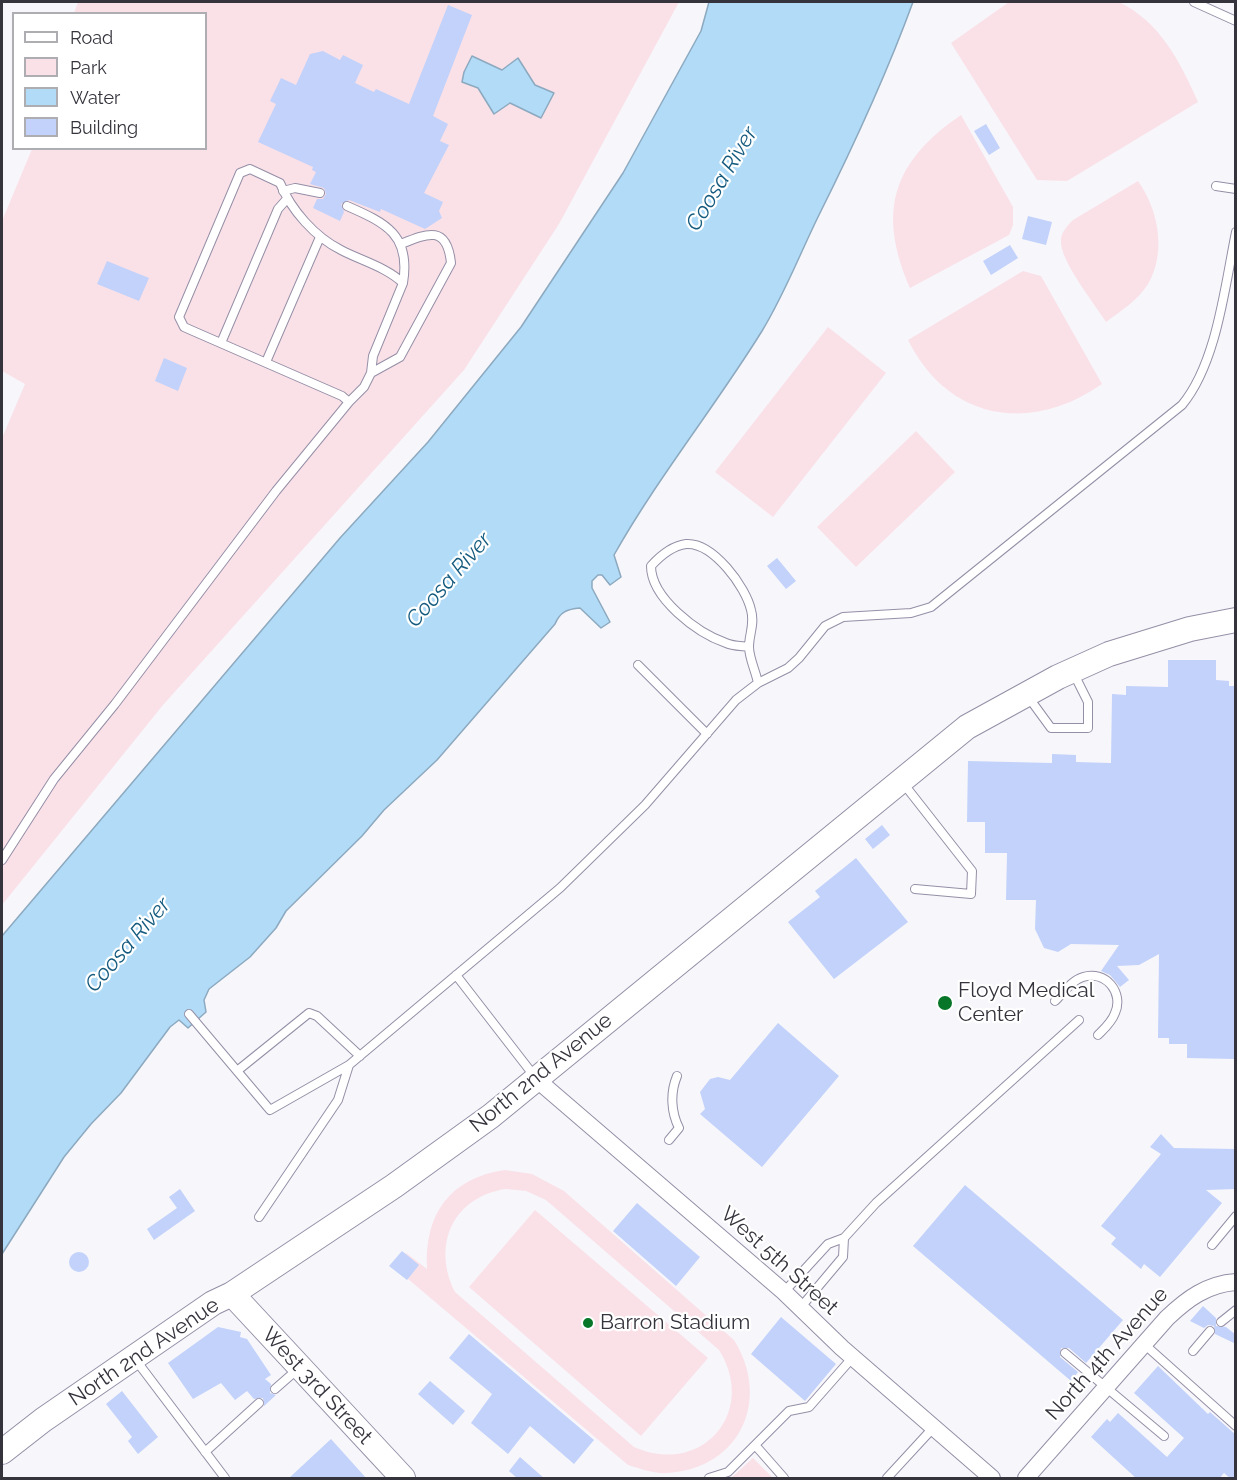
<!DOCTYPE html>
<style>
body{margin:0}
#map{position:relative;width:1237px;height:1480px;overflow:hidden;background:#f7f6fb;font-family:Raleway,sans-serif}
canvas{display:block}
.frame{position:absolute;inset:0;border:3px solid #35333c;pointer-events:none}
.legend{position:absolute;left:12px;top:12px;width:195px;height:138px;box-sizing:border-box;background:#fff;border:2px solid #aeadb1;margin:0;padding:8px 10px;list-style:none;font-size:18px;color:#35333c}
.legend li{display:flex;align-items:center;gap:12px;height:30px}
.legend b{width:30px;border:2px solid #aeadb1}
</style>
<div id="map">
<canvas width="1237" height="1480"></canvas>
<div class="frame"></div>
<ul class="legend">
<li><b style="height:8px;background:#fff"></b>Road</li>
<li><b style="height:16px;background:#fae1e8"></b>Park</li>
<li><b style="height:16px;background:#b1dbf7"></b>Water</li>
<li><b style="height:16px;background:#c2d2fa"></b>Building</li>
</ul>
</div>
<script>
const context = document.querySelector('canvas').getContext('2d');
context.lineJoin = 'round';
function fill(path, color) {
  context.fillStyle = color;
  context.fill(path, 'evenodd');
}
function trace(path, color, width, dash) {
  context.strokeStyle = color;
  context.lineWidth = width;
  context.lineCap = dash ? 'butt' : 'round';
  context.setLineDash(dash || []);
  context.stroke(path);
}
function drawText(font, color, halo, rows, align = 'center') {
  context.font = font + ' Raleway,sans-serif';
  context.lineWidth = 4.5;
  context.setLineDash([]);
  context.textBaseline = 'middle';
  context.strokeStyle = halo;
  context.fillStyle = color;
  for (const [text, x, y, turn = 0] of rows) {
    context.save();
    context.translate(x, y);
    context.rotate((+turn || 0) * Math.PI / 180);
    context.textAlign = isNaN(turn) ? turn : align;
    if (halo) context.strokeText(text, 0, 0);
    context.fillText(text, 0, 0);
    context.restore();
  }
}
fill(new Path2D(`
 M 78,2 L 679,2 L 559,224 L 464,370 L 163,705 L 2,905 L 2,438 L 25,384 L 2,371 L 2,221 L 32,149 L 206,148 L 206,14 L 74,13 Z
 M 1009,2 L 1119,2 C 1160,22 1180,61 1198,102 L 1067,181 L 1037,180 L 951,43 Z
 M 961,115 L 1013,207 L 1013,225 L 1009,235 L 910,288 C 877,212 892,162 961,115 Z
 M 1138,181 C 1158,209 1167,252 1148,284 C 1138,300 1121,311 1106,322 C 1095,304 1059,260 1061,240 C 1061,232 1068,225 1073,220 Z
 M 1023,271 L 1041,276 L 1102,384 C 1031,434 948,421 908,340 Z
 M 828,327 L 886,373 L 773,517 L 715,472 Z
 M 916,431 L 955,472 L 856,567 L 817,527 Z
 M 505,1170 L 532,1174 L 564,1191 L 734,1340 C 771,1399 741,1468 668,1473 C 655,1474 641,1469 628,1465 L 395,1268 L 406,1253 L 427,1269 C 424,1215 449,1178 505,1170 ZM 506,1189 L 526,1191 L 546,1200 L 719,1350 C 758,1412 702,1477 634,1447 L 455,1292 C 432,1246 452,1197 506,1189 Z
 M 535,1210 L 708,1358 L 641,1436 L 469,1287 Z
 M 753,1458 L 773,1478 L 731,1478 Z`), '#fae1e8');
const water = new Path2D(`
 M 709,2 L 913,2 C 886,76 853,147 818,217 C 799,256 784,295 762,331 C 715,407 658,477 614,555 L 621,577 L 610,585 L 602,575 L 598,575 L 592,581 L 592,588 L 610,622 L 601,628 L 580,608 C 567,609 560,612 555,624 L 437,760 L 384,810 L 362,836 L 286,911 L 276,928 L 250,957 L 209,989 L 204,1000 L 206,1012 L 188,1028 L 179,1020 L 170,1027 L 121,1093 L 91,1124 L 64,1157 L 2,1254 L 2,936 L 340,538 L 428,442 L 521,327 L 623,173 L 701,31 Z
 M 472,56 L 502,70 L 518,58 L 535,85 L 554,93 L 541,118 L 510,103 L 494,114 L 478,88 L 462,82 L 464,72 Z`);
fill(water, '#b1dbf7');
trace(water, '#8ca9bf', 1.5);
fill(new Path2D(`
 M 448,5 L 472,15 L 433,116 L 448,124 L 440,141 L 449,145 L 424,193 L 443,202 L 439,211 L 442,218 L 425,229 L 381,209 L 380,212 L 349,200 L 341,204 L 344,212 L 340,221 L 313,208 L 317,199 L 323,199 L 326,194 L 324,188 L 310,184 L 316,172 L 312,170 L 313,167 L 258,142 L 276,104 L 270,101 L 281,78 L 296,85 L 310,54 L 323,51 L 340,60 L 343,55 L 363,65 L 355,83 L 374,92 L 376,89 L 409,104 Z
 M 986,124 L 1000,148 L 989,155 L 974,131 Z
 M 1028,216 L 1052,222 L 1046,245 L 1022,239 Z
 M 1010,245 L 1018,258 L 991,275 L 983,261 Z
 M 107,261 L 149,278 L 139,301 L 97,284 Z
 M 164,358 L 187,368 L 178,391 L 155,381 Z
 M 777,558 L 796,581 L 786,589 L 767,566 Z
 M 1168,660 L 1216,660 L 1216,680 L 1229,681 L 1229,686 L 1235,686 L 1236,1059 L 1187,1058 L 1187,1044 L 1169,1044 L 1169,1038 L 1158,1038 L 1159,954 L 1139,965 L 1117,966 L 1129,980 L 1120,987 L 1110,975 L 1101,971 L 1119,945 L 1071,944 L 1058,952 L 1044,948 L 1035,929 L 1036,900 L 1006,900 L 1007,853 L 985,853 L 985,822 L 967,822 L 968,761 L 1052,763 L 1052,754 L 1076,755 L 1076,762 L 1111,763 L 1112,694 L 1126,695 L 1126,686 L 1168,687 Z
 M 882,825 L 890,835 L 873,849 L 865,839 Z
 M 856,858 L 908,922 L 834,979 L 788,922 L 820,897 L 815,891 Z
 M 778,1023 L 839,1076 L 762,1167 L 700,1114 L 705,1109 L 700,1092 L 710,1079 L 718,1077 L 730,1080 Z
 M 1161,1134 L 1174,1148 L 1236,1149 L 1236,1189 L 1206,1190 L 1222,1203 L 1160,1277 L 1144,1264 L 1141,1269 L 1111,1244 L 1116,1238 L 1101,1226 L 1161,1154 L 1150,1147 Z
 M 965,1185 L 1123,1320 L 1086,1363 L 1069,1348 L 1061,1348 L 1060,1357 L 1078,1372 L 1071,1381 L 913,1246 Z
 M 180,1189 L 195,1211 L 154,1240 L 147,1229 L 177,1208 L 169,1197 Z
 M 637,1203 L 700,1257 L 676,1286 L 613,1231 Z
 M 402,1251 L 419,1265 L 407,1280 L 389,1266 Z
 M69 1262a10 10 0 1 1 20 0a10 10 0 1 1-20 0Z
 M 1203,1306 L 1216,1318 L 1216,1326 L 1226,1327 L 1236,1335 L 1236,1344 L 1215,1334 L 1214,1326 L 1208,1325 L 1204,1328 L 1190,1321 Z
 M 781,1317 L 836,1364 L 805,1401 L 751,1354 Z
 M 218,1327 L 241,1332 L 240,1337 L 247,1339 L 271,1375 L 265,1379 L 271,1384 L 270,1393 L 276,1395 L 264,1406 L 263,1398 L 254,1399 L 247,1391 L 235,1400 L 221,1383 L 193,1399 L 168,1363 Z
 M 469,1334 L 594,1440 L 574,1464 L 530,1426 L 508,1454 L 471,1423 L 492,1394 L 449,1358 Z
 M 1158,1366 L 1208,1414 L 1210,1412 L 1236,1435 L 1236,1479 L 1231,1479 L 1224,1473 L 1219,1479 L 1137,1479 L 1091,1437 L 1107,1419 L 1110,1422 L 1118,1413 L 1167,1457 L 1184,1438 L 1134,1393 Z
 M 430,1381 L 465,1411 L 453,1425 L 418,1394 Z
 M 122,1391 L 158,1437 L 138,1454 L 128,1441 L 132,1437 L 106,1404 Z
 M 331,1439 L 367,1479 L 288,1479 Z
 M 520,1457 L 545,1479 L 518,1479 L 509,1471 Z`), '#c2d2fa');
const lane = new Path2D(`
 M 1194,2 L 1236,21
 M 250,169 L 280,183 C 291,210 315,237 341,250 C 362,261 386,267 403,283 L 373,356 L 371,373 L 364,387 L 349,402 L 342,396 L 193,331 L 184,327 L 179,317 L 240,173 Z
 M 1216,186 L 1236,189
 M 283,191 L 295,188 L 320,193
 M 347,206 C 386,223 411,235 403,283
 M 221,343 L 278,209 L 286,200
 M 266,362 L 320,237
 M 371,373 L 400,357 L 451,263 C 447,225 428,233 401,244
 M 749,647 C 742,646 732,646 726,643 C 697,633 651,598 651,566 C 660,556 671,546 686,544 C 713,542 746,587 751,610 C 755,624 749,634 749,647 C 749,658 756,672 758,683
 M 638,665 L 707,734
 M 1032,702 L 1051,728 L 1088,728 L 1088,702 L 1073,672
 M 903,783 L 972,871 L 971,894 L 915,889
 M 2,860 L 54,779 L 115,704 L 276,491 L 349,402
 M 456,975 L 535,1077
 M 1055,1001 C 1063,993 1072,980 1083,977 C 1106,970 1124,993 1115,1013 C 1112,1022 1104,1029 1098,1035
 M 189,1014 L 270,1110 L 349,1065 L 560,888 L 645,805 L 736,700 L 758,683 L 788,668 L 799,658 L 825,626 L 843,617 L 911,613 L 931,607 L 1182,405 C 1217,363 1225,285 1236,232
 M 237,1071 L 309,1013 L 317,1016 L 360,1056
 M 669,1140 L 679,1128 C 671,1112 670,1093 677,1076
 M 259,1217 L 338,1100 L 349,1065
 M 1212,1245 L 1236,1216
 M 784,1292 L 828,1244 L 844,1238 L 876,1203 L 1079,1020
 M 801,1307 L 843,1257 L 844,1238
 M 1221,1322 L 1236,1310
 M 1144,1344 L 1236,1426
 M 1193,1351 L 1210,1331
 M 1065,1353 L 1164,1436
 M 135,1359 L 225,1478
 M 275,1389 L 299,1368
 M 755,1445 L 784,1478
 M 205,1452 L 259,1403
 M 709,1478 L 728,1472 L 789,1411 L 809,1407 L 853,1357
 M 887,1478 L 933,1428`);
const street = new Path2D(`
 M 535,1078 L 784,1292 L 842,1348 L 992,1478
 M 1026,1478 L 1167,1318 C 1187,1299 1207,1284 1236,1282`);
const secondary = new Path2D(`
 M 232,1294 L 403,1478
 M 2,1452 L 43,1420 L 213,1303 L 232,1294 L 394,1186 L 491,1116 L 967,727 L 1058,677 L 1109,654 L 1190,629 L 1236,620`);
trace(lane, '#958fa6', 10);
trace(street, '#958fa6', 18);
trace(secondary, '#958fa6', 26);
trace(lane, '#fff', 8);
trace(street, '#fff', 16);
trace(secondary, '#fff', 24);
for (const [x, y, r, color] of [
 [945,1003,8,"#087629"],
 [588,1323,6,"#087629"]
]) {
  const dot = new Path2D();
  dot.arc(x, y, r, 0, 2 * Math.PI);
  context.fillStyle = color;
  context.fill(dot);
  trace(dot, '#fff', 2);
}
drawText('21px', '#35333c', '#fff', [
 ["Floyd Medical",958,991],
 ["Center",958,1015],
 ["Barron Stadium",600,1323]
], 'left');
drawText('21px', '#35333c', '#fff', [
 ["North 2nd Avenue",541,1073,-39],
 ["West 5th Street",779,1261,42],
 ["North 2nd Avenue",144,1352,-34],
 ["North 4th Avenue",1107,1354,-48],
 ["West 3rd Street",317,1386,47]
]);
drawText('italic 22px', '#155b7f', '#fff', [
 ["Coosa River",722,179,-59],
 ["Coosa River",449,580,-49],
 ["Coosa River",128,945,-49]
]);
</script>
